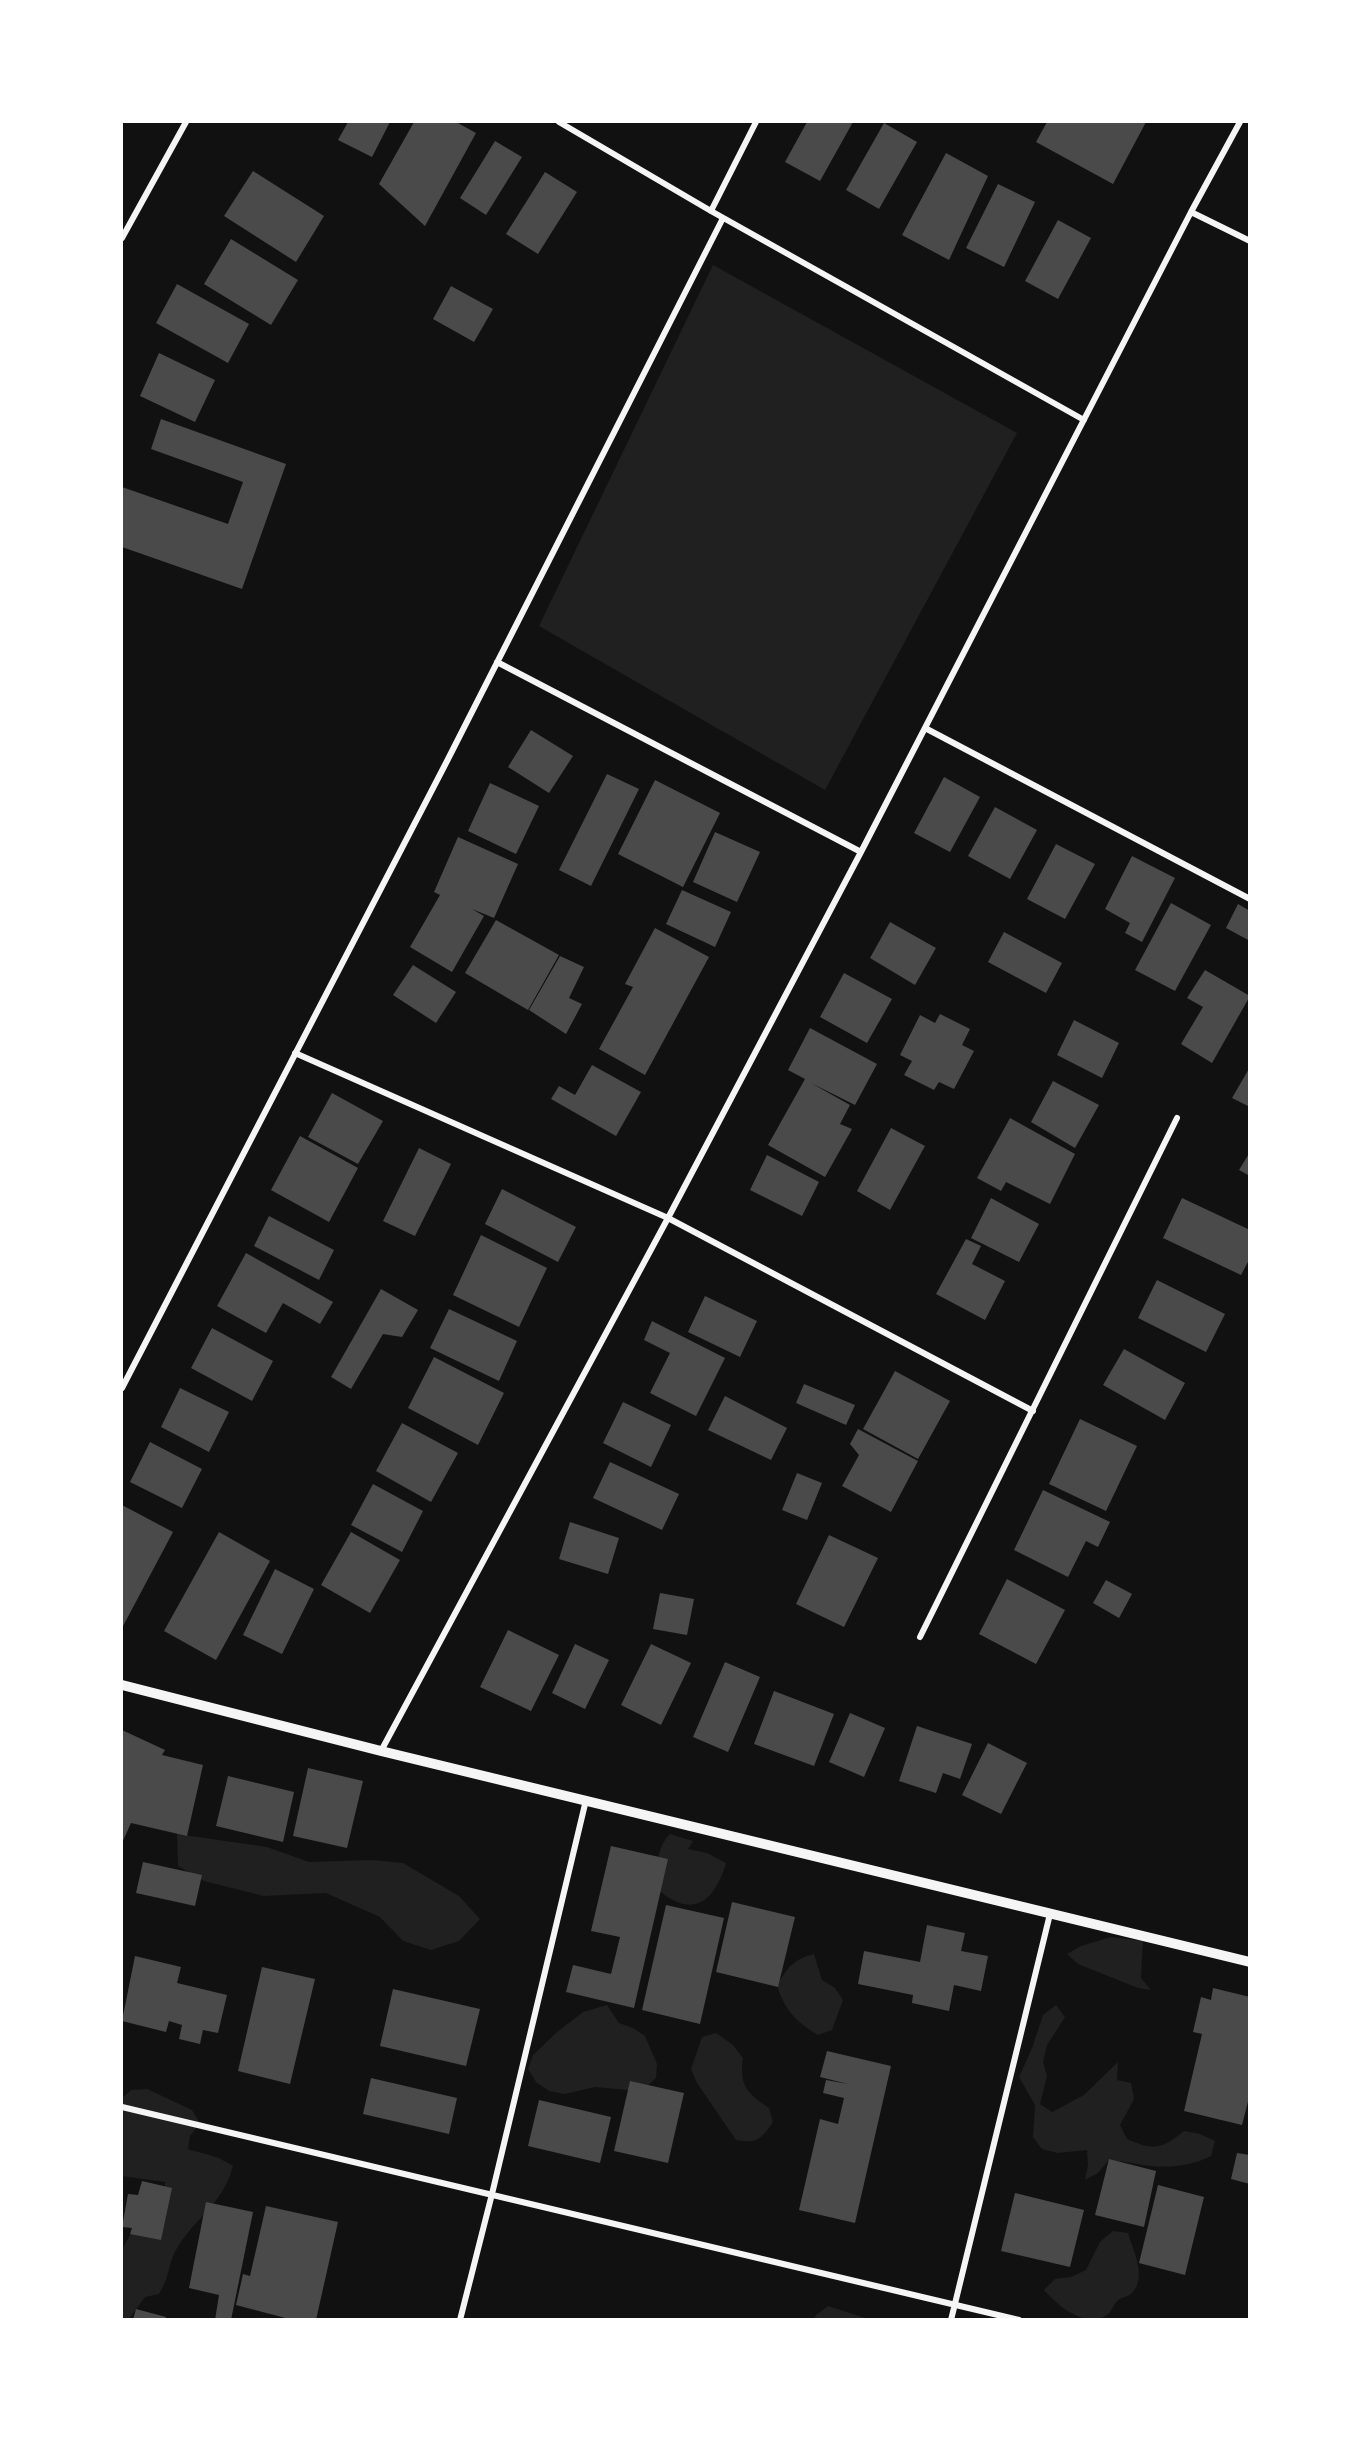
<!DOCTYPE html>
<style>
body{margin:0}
#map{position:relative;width:1371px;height:2441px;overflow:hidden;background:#111;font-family:Literata,serif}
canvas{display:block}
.frame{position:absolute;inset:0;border:123px solid #fff;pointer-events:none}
</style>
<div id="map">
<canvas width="1371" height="2441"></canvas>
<div class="frame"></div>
</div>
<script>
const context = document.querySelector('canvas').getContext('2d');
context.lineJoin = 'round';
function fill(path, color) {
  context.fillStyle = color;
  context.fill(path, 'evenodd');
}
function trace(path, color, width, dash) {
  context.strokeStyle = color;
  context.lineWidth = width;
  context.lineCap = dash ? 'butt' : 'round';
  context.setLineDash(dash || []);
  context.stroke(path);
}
fill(new Path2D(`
 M 713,265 L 1017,433 L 825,790 L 539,626 Z
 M 177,1834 L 267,1847 L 309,1862 L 371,1860 L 403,1863 L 459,1896 L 480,1919 L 459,1941 L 431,1950 L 403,1941 L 380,1917 L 326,1893 L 264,1896 L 204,1881 L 178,1866 Z
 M 670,1834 L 693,1841 L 688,1849 L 707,1853 L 726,1863 C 714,1904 691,1920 655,1887 C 657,1868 656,1848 670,1834 Z
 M 1111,1937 L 1143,1941 L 1141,1978 L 1151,1990 L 1138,1988 L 1078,1964 L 1067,1954 L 1081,1946 Z
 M 814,1954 L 822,1980 L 835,1988 L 843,2000 L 832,2030 L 818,2035 C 796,2022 784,2009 777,1985 C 788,1967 794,1959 814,1954 Z
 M 607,2005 L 619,2023 L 633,2028 L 645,2036 L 657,2064 L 656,2078 L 644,2089 L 629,2090 L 595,2087 L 565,2094 L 549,2091 L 536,2082 L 528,2069 L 533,2055 L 556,2033 L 583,2012 Z
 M 1056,2005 L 1065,2017 L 1047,2045 L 1043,2062 L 1047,2076 L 1040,2104 L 1052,2112 L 1084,2095 L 1118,2062 L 1117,2080 L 1131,2083 L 1134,2099 L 1120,2125 L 1127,2139 C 1154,2151 1162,2149 1184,2131 L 1200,2134 L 1215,2141 L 1211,2156 C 1194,2165 1171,2168 1151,2166 C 1136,2165 1124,2160 1108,2161 L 1098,2173 L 1085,2180 L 1088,2165 L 1087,2150 L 1058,2153 L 1042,2149 L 1033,2137 L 1035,2105 L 1019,2077 L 1032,2048 L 1043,2015 Z
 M 716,2033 L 733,2045 L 743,2058 C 739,2085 747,2093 769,2108 L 773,2122 C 762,2139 756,2144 736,2140 L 697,2083 L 691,2069 L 702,2037 Z
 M 147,2089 L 192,2110 L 200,2123 L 190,2136 L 188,2149 L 219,2158 L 233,2166 C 222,2206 195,2217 176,2250 C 168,2264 170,2277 159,2294 L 145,2297 L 128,2320 L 122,2319 L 122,2250 L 130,2235 L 165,2198 L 165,2182 L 122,2176 L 122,2098 L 131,2090 Z
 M 1113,2231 L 1128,2233 C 1133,2250 1148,2279 1131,2294 C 1127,2297 1122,2297 1118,2300 C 1113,2305 1112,2311 1107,2315 C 1085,2329 1058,2306 1044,2290 L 1055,2279 L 1071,2277 L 1086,2270 L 1100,2242 Z
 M 828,2306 L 868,2319 L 814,2319 L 816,2315 Z`), '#202020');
fill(new Path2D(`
 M 348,122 L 390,122 L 372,157 L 338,140 Z
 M 414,122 L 456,122 L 476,133 L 425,226 L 379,184 Z
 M 807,122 L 853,122 L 820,181 L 785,162 Z
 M 1047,122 L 1146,122 L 1113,184 L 1036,142 Z
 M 884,123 L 917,142 L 879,209 L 846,190 Z
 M 495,141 L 522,157 L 486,215 L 460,198 Z
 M 946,153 L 988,176 L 949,260 L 902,235 Z
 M 253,171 L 324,216 L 296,262 L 224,216 Z
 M 545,172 L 577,192 L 538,254 L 506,234 Z
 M 998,184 L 1035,202 L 1004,267 L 966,248 Z
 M 1058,220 L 1091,238 L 1058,299 L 1025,281 Z
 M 231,239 L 298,280 L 271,325 L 204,284 Z
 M 177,284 L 249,324 L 228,363 L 156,323 Z
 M 451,286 L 493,309 L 474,342 L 433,319 Z
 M 159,353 L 215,380 L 195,422 L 140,396 Z
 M 161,419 L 286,464 L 242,589 L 122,547 L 122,487 L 228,524 L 243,482 L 151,449 Z
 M 531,730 L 573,756 L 549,793 L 508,767 Z
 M 607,774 L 639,789 L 591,886 L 559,870 Z
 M 944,777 L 980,797 L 950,852 L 914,833 Z
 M 655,780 L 720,813 L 683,887 L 618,854 Z
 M 490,783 L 539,806 L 516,854 L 468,831 Z
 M 995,807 L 1037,830 L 1010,879 L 968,856 Z
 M 715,832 L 760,852 L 737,902 L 693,882 Z
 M 458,837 L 518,864 L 494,918 L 472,909 L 484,916 L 452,972 L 410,947 L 440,895 L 434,892 Z
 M 1056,844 L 1095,864 L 1065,919 L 1027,899 Z
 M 1132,856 L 1175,878 L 1142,942 L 1125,933 L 1130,923 L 1105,909 Z
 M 682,890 L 731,912 L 715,947 L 666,924 Z
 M 1171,903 L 1211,925 L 1175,991 L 1135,970 Z
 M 1238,904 L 1250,911 L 1250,941 L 1226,928 Z
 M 496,920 L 559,955 L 528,1010 L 465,973 Z
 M 890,922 L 936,948 L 915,985 L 870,958 Z
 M 655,928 L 709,957 L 645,1075 L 599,1049 L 633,987 L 625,984 Z
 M 1004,932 L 1062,963 L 1046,993 L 988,962 Z
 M 560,956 L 584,967 L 569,998 L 582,1004 L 566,1034 L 529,1010 Z
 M 413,965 L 456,992 L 436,1023 L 393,995 Z
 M 1205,970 L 1250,996 L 1212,1063 L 1181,1044 L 1203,1007 L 1187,998 Z
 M 844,973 L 892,999 L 867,1043 L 820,1017 Z
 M 940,1014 L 970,1029 L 962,1045 L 974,1051 L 954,1089 L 939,1082 L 934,1090 L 904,1075 L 912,1061 L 900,1055 L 920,1015 L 935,1023 Z
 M 1074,1020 L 1119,1043 L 1102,1078 L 1057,1055 Z
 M 810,1028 L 877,1064 L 855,1105 L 811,1083 L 850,1105 L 840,1124 L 852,1129 L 825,1177 L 768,1145 L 805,1079 L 788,1070 Z
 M 592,1065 L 641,1092 L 616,1136 L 551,1099 L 559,1086 L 575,1095 Z
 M 1250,1067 L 1250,1107 L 1232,1098 Z
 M 1053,1081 L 1099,1105 L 1075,1148 L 1031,1122 Z
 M 332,1093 L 383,1121 L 358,1164 L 308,1137 Z
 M 1010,1118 L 1075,1154 L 1050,1204 L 1006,1182 L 1001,1191 L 977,1178 Z
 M 891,1128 L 925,1146 L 890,1210 L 857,1191 Z
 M 300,1136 L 358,1168 L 329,1222 L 271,1190 Z
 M 419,1148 L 451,1164 L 415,1236 L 383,1221 Z
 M 1250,1152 L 1250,1176 L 1239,1170 Z
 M 767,1155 L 819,1182 L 802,1216 L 750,1190 Z
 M 502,1189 L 576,1227 L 558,1262 L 485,1224 Z
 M 991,1198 L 1039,1224 L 1019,1262 L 971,1238 Z
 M 1182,1198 L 1250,1230 L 1250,1258 L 1241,1275 L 1163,1238 Z
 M 269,1216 L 334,1250 L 319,1280 L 254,1246 Z
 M 481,1235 L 547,1268 L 519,1327 L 453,1295 Z
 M 966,1239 L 981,1246 L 972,1264 L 1005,1281 L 985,1320 L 936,1294 Z
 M 246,1253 L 333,1302 L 320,1324 L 283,1303 L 266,1333 L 217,1306 Z
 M 1157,1280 L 1225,1314 L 1206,1352 L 1138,1318 Z
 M 381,1289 L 418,1310 L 402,1337 L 383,1334 L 351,1389 L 331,1377 Z
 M 705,1296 L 757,1321 L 740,1357 L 688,1332 Z
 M 449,1309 L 517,1341 L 499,1381 L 430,1348 Z
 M 652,1321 L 725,1358 L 696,1416 L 650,1393 L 670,1353 L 644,1340 Z
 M 212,1328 L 273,1361 L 252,1401 L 191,1368 Z
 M 1124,1349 L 1185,1383 L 1165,1420 L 1103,1385 Z
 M 434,1357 L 504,1393 L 478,1445 L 408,1408 Z
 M 895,1371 L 950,1401 L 918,1459 L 863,1429 Z
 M 804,1384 L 855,1405 L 846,1425 L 796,1403 Z
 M 180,1388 L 229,1412 L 209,1452 L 161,1427 Z
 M 725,1396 L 787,1428 L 771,1460 L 708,1430 Z
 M 623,1402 L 671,1425 L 651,1467 L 603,1443 Z
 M 1080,1419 L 1137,1446 L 1106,1511 L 1049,1484 Z
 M 402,1423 L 458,1453 L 431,1502 L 376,1471 Z
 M 858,1429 L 918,1461 L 891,1512 L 842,1486 L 859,1455 L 850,1444 Z
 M 150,1442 L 202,1469 L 182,1508 L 130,1482 Z
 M 610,1462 L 679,1494 L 662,1530 L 593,1498 Z
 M 797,1473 L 822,1483 L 807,1520 L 782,1510 Z
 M 373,1484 L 423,1511 L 402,1552 L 351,1525 Z
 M 1043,1490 L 1110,1522 L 1098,1547 L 1086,1541 L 1068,1577 L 1014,1550 Z
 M 122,1505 L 173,1532 L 122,1628 Z
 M 570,1522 L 619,1538 L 608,1574 L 559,1559 Z
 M 219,1532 L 270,1561 L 216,1660 L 164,1631 Z
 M 351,1532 L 400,1560 L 370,1613 L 321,1585 Z
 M 829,1535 L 878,1558 L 844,1627 L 796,1604 Z
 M 275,1569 L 314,1589 L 282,1654 L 243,1635 Z
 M 1007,1579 L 1065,1610 L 1036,1664 L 979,1634 Z
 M 1106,1580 L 1132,1594 L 1119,1618 L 1093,1603 Z
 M 660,1593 L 694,1599 L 687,1635 L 653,1629 Z
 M 508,1630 L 559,1655 L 531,1711 L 480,1687 Z
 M 575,1644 L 609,1660 L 585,1709 L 552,1693 Z
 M 651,1644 L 691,1663 L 661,1725 L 621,1705 Z
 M 725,1662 L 760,1677 L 728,1752 L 693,1737 Z
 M 774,1691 L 834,1714 L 814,1766 L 754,1744 Z
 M 850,1713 L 885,1728 L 864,1777 L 829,1762 Z
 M 917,1726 L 972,1744 L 960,1779 L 943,1773 L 936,1793 L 899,1781 Z
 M 122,1730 L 165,1750 L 162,1755 L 203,1765 L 187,1836 L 131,1823 L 122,1843 Z
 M 988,1743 L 1027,1763 L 1001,1814 L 962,1795 Z
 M 308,1768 L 363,1781 L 347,1848 L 293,1836 Z
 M 228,1776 L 294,1792 L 283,1842 L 216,1826 Z
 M 611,1846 L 668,1859 L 634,2008 L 566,1992 L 573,1965 L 611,1974 L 620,1937 L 591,1931 Z
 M 143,1862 L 202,1875 L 195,1906 L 136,1893 Z
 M 732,1902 L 795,1917 L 778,1987 L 716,1972 Z
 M 666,1905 L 724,1918 L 700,2024 L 642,2010 Z
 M 927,1925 L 965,1933 L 961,1951 L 988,1956 L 981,1991 L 954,1985 L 949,2011 L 912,2003 L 913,1995 L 858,1984 L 864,1951 L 920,1962 Z
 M 135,1956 L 181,1967 L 177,1983 L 227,1995 L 218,2033 L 203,2030 L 200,2044 L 179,2039 L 182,2025 L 169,2021 L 166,2032 L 122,2021 Z
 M 262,1967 L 315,1979 L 290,2084 L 238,2071 Z
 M 1213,1988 L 1250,1997 L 1250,2094 L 1242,2125 L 1184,2111 L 1202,2034 L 1193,2032 L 1201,1997 L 1211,2000 Z
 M 393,1989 L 480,2009 L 466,2066 L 380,2046 Z
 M 827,2051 L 891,2066 L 855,2223 L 799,2210 L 820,2119 L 838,2124 L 844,2098 L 823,2093 L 826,2080 L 848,2084 L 820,2077 Z
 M 371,2078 L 457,2098 L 449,2134 L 363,2114 Z
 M 630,2081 L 684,2093 L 668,2163 L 614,2151 Z
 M 539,2100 L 611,2117 L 600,2163 L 528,2146 Z
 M 1237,2153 L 1250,2155 L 1250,2184 L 1231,2179 Z
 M 1109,2159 L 1156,2171 L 1144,2227 L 1095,2215 Z
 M 142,2181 L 172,2188 L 161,2240 L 130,2234 L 132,2228 L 122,2227 L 128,2194 L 138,2195 Z
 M 1158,2185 L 1204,2197 L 1185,2275 L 1139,2263 Z
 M 1015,2193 L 1084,2210 L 1070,2267 L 1001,2251 Z
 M 206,2202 L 253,2212 L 231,2320 L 215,2320 L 219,2295 L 189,2288 Z
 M 266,2206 L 338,2222 L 316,2320 L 293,2320 L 236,2305 L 243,2274 L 250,2276 Z
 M 136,2309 L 166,2317 L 165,2320 L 133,2320 Z`), '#4a4a4a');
trace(new Path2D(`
 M 559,122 L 711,211 L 1084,420
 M 711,211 L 756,122
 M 1191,212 L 1250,241
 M 122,238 L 186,122
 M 497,662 L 861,852
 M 925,728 L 1250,899
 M 295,1053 L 668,1218 L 1033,1411
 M 122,1388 L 446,763 L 723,218
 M 920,1637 L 1177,1118
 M 381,1751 L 668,1218 L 861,852 L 1191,212 L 1240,122
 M 122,2107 L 1019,2320
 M 460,2320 L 492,2194 L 586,1800
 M 951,2320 L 1050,1914`), '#f5f5f5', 6);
trace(new Path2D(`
 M 122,1685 L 381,1751 L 1250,1962`), '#f5f5f5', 10);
</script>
